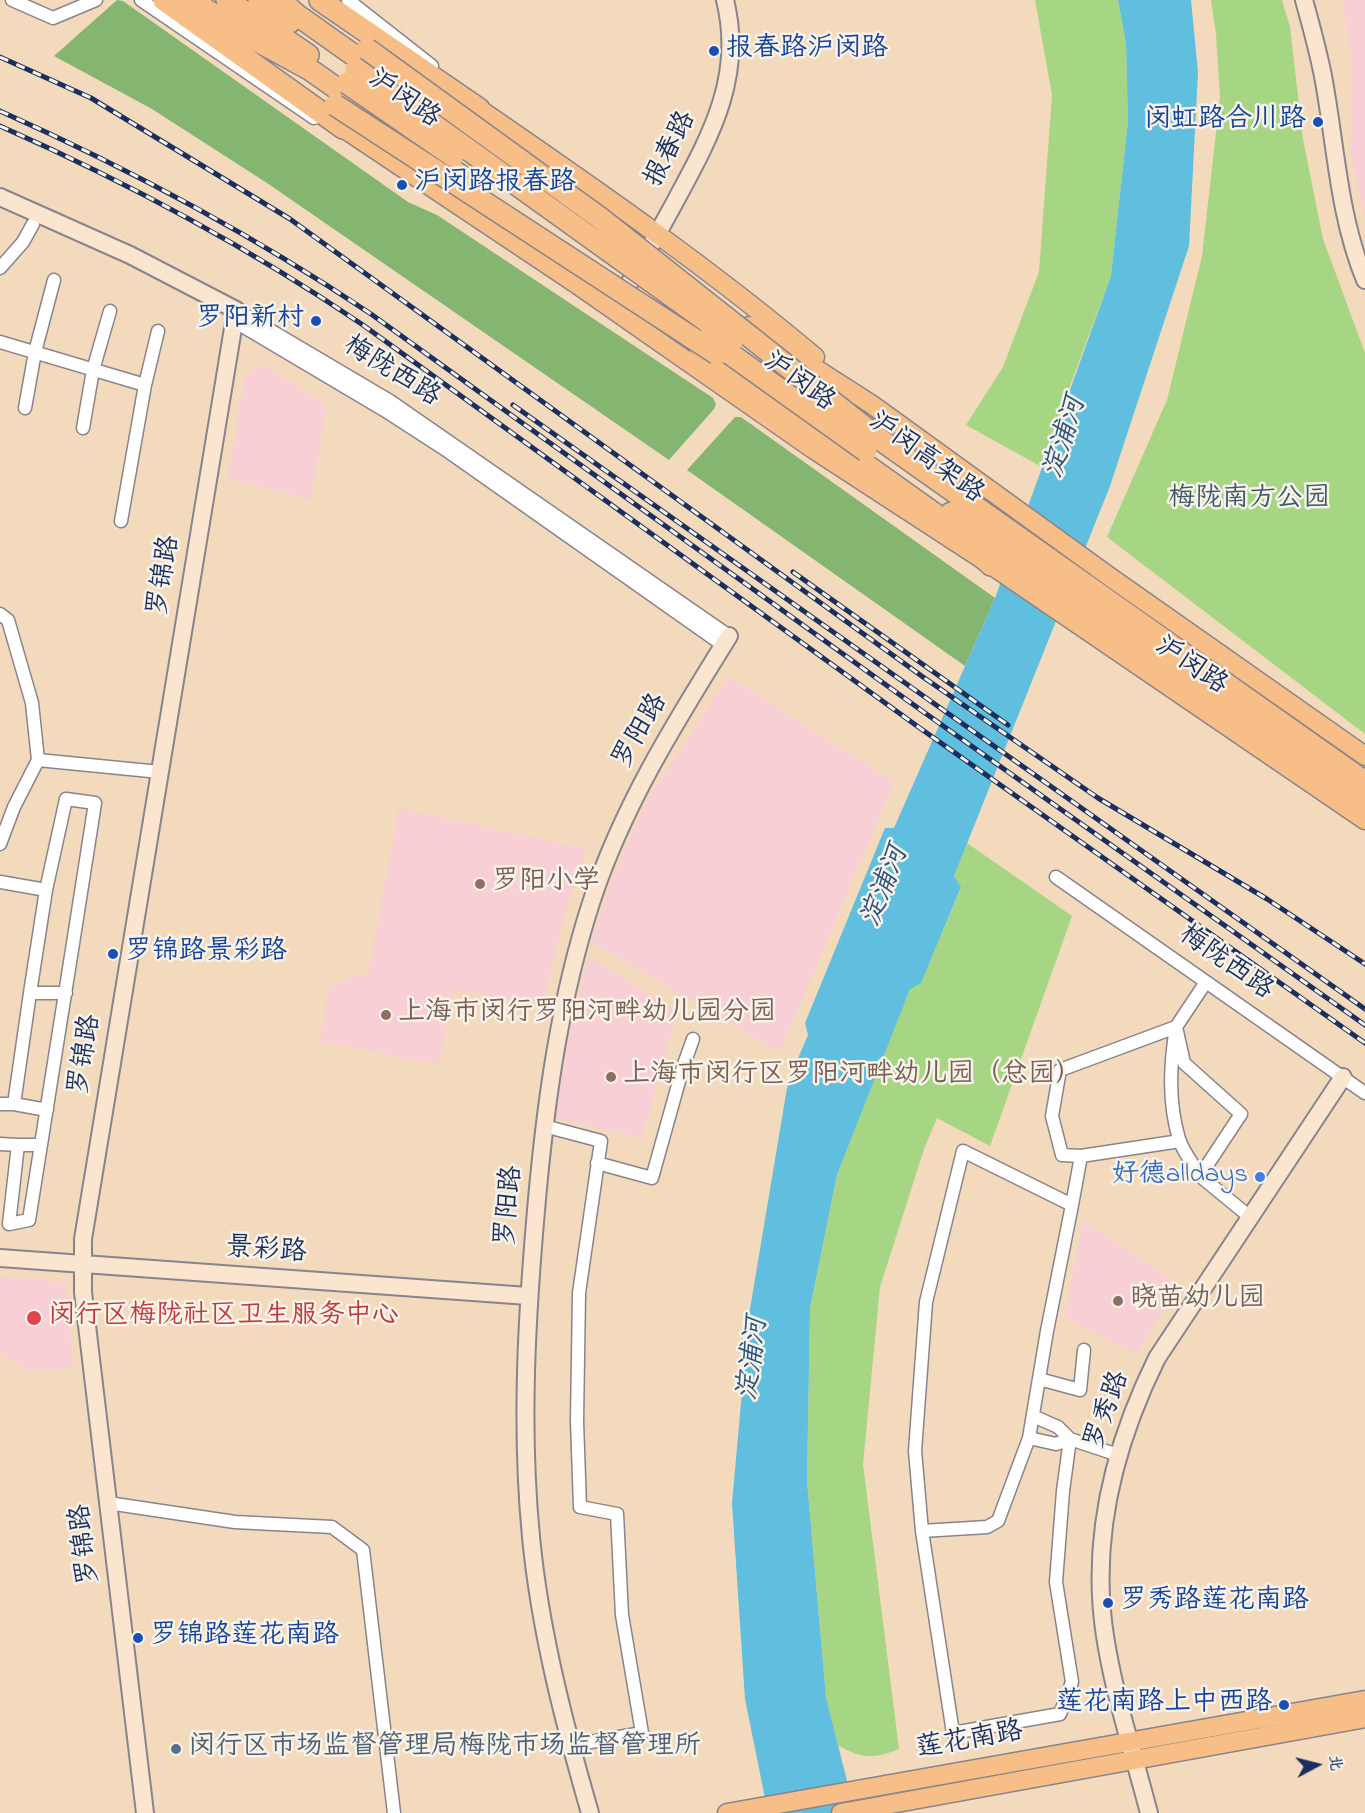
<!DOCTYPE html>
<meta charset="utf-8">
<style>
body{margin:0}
#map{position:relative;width:1365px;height:1813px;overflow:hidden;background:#f3dabc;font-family:"Indie Flower","LXGW WenKai TC",sans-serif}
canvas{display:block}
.north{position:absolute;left:1287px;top:1735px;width:60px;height:60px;-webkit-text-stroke:4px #f7f3e8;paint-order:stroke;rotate:83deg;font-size:16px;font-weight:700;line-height:24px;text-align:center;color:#1b2f5e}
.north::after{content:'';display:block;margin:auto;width:21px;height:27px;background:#1b2f5e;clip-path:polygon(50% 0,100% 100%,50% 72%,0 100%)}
</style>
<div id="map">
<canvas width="1365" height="1813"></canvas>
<div class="north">北</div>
</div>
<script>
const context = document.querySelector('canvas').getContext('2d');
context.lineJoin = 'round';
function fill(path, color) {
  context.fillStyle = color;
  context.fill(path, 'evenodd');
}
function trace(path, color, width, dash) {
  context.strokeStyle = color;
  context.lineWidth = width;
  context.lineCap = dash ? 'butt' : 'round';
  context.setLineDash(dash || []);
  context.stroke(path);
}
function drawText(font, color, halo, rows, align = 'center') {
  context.font = font + ' "Indie Flower","LXGW WenKai TC",sans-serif';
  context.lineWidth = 5;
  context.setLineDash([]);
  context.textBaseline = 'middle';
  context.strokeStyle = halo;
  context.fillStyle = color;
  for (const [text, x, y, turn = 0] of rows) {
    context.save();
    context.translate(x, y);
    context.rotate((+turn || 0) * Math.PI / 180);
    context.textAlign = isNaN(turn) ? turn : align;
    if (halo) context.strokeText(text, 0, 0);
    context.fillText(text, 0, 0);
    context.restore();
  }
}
fill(new Path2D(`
 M 1342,0 L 1365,0 L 1365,219 L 1350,152 L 1352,62 Z
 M 257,368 L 271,369 L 327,406 L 311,500 L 228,478 L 245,376 Z
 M 728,676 L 894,782 L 780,1052 L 591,942 L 608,891 L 644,806 Z
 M 399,808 L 587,849 L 563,920 L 543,1005 L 454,989 L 439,1065 L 320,1041 L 328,989 L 344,979 L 368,973 Z
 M 589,956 L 677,1013 L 642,1138 L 555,1118 L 569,1035 Z
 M 1083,1220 L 1179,1285 L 1137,1354 L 1064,1317 Z
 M 0,1276 L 65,1283 L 74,1368 L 27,1371 L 0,1353 Z`), '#f7cfd5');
fill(new Path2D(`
 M 1035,0 L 1118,0 L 1126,42 L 1128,121 L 1111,276 L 1040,466 L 966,425 L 1003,367 L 1039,272 L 1052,95 Z
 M 1211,0 L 1282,0 L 1290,27 L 1303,139 L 1323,239 L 1365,353 L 1365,734 L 1107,537 L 1167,400 L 1202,256 L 1220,97 L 1216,34 Z
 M 967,843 L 1072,916 L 990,1146 L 937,1118 L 924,1149 L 880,1287 L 863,1464 L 899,1749 C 875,1759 860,1759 838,1745 L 826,1697 L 807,1481 L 810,1308 L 837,1175 L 910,988 L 921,982 L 961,888 L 954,876 Z`), '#a6d583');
fill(new Path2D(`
 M 117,0 L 123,1 L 408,202 L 437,215 L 713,398 L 716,404 L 714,409 L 669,460 L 267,183 L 152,109 L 54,56 Z
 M 735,417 L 741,417 L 995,598 L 965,666 L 687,470 Z`), '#84b671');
fill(new Path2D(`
 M 1118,0 L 1191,0 L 1198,72 L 1189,246 L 1110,486 L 954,876 L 961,887 L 921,983 L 910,989 L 837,1175 L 810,1308 L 807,1481 L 826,1697 L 855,1813 L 768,1813 L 745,1699 L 732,1503 L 749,1315 L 788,1082 L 808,1035 L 805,1023 L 885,828 L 894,828 L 995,598 L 1111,276 L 1128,121 L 1126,43 Z`), '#60bede');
const street = new Path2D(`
 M 12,0 L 53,18 L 96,0
 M 141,0 L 314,118
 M 348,0 L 432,66
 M 0,268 L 23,242 L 33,224
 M 236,310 L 390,401 L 729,636
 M 234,321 L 384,410 L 449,452 L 723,645
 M 0,342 L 145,385 L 121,521
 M 145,385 L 158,331
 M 25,408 L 35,352 L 54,280
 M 83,428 L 93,370 L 110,311
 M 0,614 L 8,620 L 32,703 L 38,760
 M 0,844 L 14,807 L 38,760 L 160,772
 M 1056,877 L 1365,1093
 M 0,882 L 46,890 L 66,799 L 95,803 C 73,942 52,1081 29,1220 L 9,1224 L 18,1145 L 41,1145
 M 46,890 L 30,993 L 66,993
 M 1206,982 L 1176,1027 L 1184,1063 L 1241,1114 L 1200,1176 L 1250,1217
 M 30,993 L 14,1104 L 47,1110
 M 0,1104 L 14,1104
 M 544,1126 L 601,1141 L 579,1293 L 577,1421 L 580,1507 L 617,1514 L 622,1615 L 642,1733 L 585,1743
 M 0,1144 L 18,1145
 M 1081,1156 L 1062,1155 L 1052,1116 L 1060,1070 L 1176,1027 C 1170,1065 1168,1102 1179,1139 C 1183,1152 1194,1165 1200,1176
 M 597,1163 L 652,1178 L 683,1067 L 693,1039
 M 1072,1205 L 1081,1156 L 1180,1141
 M 1039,1379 L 1080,1390 L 1084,1350
 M 1029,1438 L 1056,1444 L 1070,1439 L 1058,1427 L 1033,1416
 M 108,1503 L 235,1522 L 332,1527 L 363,1550 L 394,1813
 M 922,1531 L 915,1451 L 926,1302 L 963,1151 L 1072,1205 L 1047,1331 L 1029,1438 L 998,1521 L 987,1527 L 922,1531 L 953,1733 L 1060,1714 L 1072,1682 L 1056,1582 L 1063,1491 L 1070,1439 L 1118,1455`);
const secondary = new Path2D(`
 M 1304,0 C 1311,25 1318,51 1323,76 C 1336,145 1338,214 1365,280
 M 0,197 L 130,255 L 236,310 L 83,1239 L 83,1292 L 145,1813
 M 617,304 C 638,269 657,235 676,200 C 711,135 744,76 725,0
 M 0,1258 L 528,1296
 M 590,1813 C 564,1723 540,1631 531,1537 C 520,1424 527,1311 537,1199 C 546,1099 560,999 591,903 C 622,807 676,721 729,636
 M 1149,1813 C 1134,1755 1114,1695 1105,1636 C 1090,1539 1114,1445 1157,1358 L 1343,1077`);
const primary = new Path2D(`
 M 479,109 C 594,188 708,267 815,357
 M 343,128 L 575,283 L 813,449 L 991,565 L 1365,820
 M 749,326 L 871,404 L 1110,577 L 1365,756
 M 727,1813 L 1365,1700
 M 841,1813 L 1365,1718`);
const highway = new Path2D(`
 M 164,0 L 343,128
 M 192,0 L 230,26 L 309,69 L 464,178
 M 227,0 L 308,55
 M 259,0 L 290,22
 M 280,0 L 297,15 L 523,175
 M 320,0 L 479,109
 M 699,346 L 939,517 L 991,565
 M 878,438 L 1365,782
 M 951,513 L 1092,614 L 1365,804`);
trace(street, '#87848d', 15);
trace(secondary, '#87848d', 20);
trace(primary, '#87848d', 21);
trace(highway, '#87848d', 24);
trace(street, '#fff', 12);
trace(secondary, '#fce5cf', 16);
trace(primary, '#f7be87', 18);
trace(highway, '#f7be87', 21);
const rail = new Path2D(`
 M 0,57 L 91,98 L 290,219 L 923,677 L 1098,798 L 1267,899 L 1365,964
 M 0,111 C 130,169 253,235 371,314 L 925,713 L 1365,1025
 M 0,126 C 127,182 248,247 363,325 L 917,726 L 1365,1043
 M 513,405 L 1365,1009
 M 793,572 L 1008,725`);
trace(rail, '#1b2f5e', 5);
trace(rail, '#f7f3e8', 3, [9]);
const highwayBridge = new Path2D(`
 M 367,49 L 600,218 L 878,438
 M 356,69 L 733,340
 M 347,83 L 453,156
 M 335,105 L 717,354
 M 708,338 L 866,451`);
trace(highwayBridge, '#87848d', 24, []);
trace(highwayBridge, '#f7be87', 21);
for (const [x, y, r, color] of [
 [714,51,6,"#1a4fb4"],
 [1318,122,6,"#1a4fb4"],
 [402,185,6,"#1a4fb4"],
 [316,321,6,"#1a4fb4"],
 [480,884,6,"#8d6e63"],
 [113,954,6,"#1a4fb4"],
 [386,1015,6,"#8d6e63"],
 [611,1077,6,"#8d6e63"],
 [1260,1177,6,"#3f7fe0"],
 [1118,1301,6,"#8d6e63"],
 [34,1318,8,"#e0444e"],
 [1108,1603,6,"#1a4fb4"],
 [138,1638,6,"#1a4fb4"],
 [1284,1705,6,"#1a4fb4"],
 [176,1749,6,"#5c6f8a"]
]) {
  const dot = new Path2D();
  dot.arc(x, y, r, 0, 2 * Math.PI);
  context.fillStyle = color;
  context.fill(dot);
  trace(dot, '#f7f3e8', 2);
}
drawText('27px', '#164399', '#f7f3e8', [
 ["报春路沪闵路",726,51],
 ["闵虹路合川路",1306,122,"right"],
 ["沪闵路报春路",414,185],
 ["罗阳新村",304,321,"right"],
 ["罗锦路景彩路",125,954],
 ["罗秀路莲花南路",1120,1603],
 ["罗锦路莲花南路",150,1638],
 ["莲花南路上中西路",1272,1705,"right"]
], 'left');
drawText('27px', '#1b2f5e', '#f7f3e8', [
 ["沪闵路",403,100,35],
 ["报春路",672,150,-63],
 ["梅陇西路",391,373,32],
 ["沪闵路",798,383,36],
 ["沪闵高架路",925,459,36],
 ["罗锦路",166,576,-81],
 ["沪闵路",1190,667,34],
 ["罗阳路",642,732,-60],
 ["梅陇西路",1225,964,35],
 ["罗锦路",87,1055,-81],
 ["罗阳路",511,1206,-85],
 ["景彩路",266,1252,4],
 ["罗秀路",1109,1411,-70],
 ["罗锦路",87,1544,-97],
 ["莲花南路",970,1742,-10]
]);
drawText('27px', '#3e5867', '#f7f3e8', [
 ["梅陇南方公园",1249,501]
]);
drawText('27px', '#785e54', '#f7f3e8', [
 ["罗阳小学",492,884],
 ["上海市闵行罗阳河畔幼儿园分园",398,1015],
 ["上海市闵行区罗阳河畔幼儿园（总园）",623,1077],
 ["晓苗幼儿园",1130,1301]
], 'left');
drawText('27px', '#366cbe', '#f7f3e8', [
 ["好德alldays",1248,1177]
], 'right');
drawText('27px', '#be3a42', '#f7f3e8', [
 ["闵行区梅陇社区卫生服务中心",48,1318]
], 'left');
drawText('27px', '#4e5e75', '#f7f3e8', [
 ["闵行区市场监督管理局梅陇市场监督管理所",188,1749]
], 'left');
drawText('italic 28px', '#2c537e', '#f7f3e8', [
 ["淀浦河",1067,438,-73],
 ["淀浦河",887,887,-69],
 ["淀浦河",755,1359,-83]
]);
</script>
